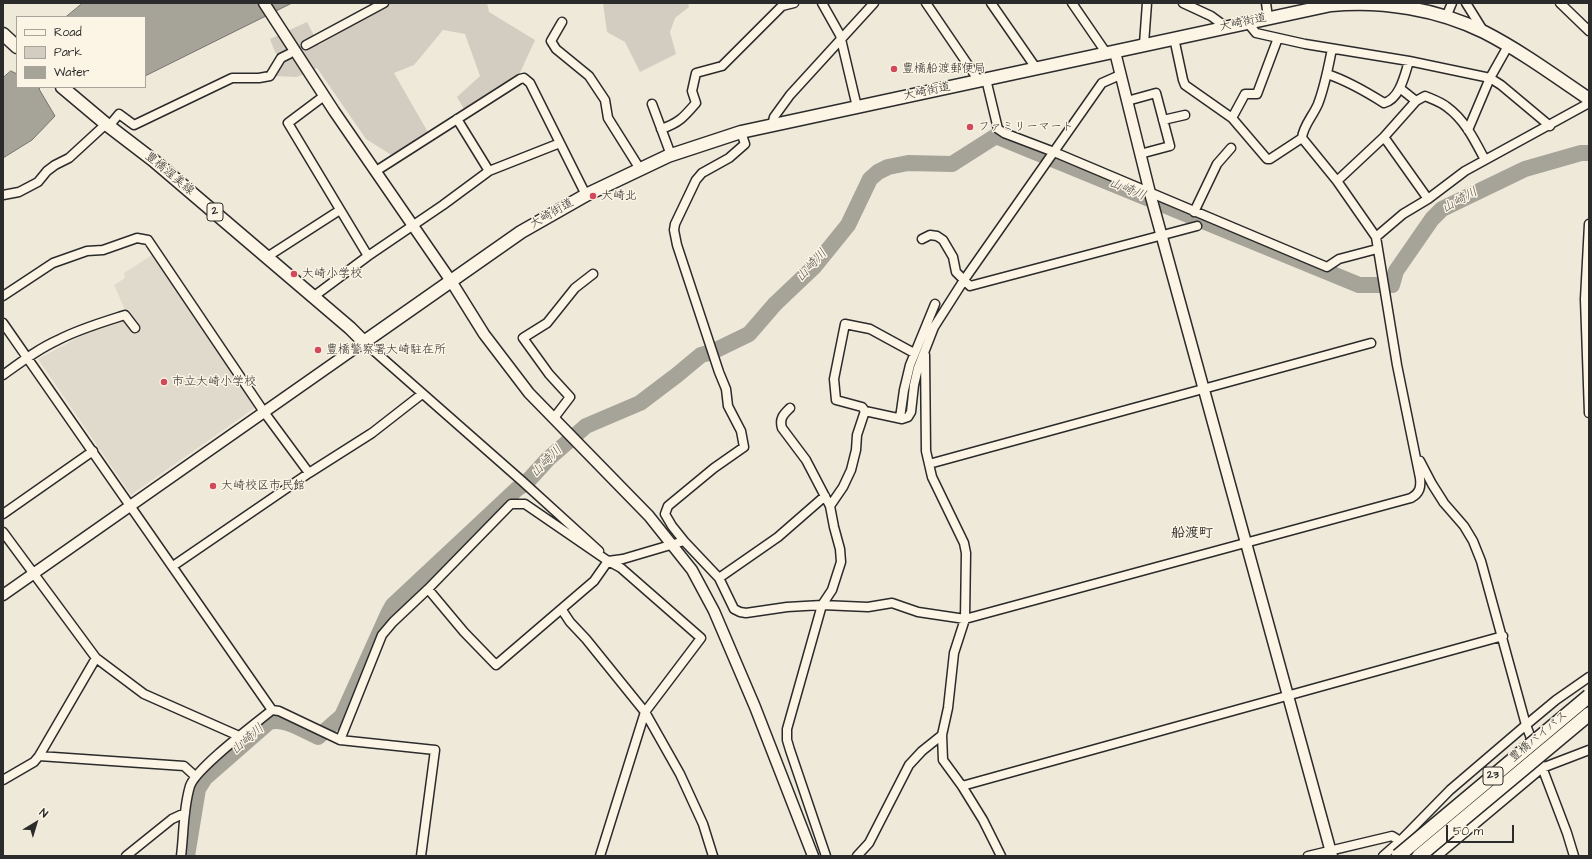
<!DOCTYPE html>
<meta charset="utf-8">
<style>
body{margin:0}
#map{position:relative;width:1592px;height:859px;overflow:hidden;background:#efe9da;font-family:"Architects Daughter",sans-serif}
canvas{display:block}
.frame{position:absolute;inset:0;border:4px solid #2b2b2b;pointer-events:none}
.legend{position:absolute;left:16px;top:16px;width:130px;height:72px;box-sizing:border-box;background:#fcf5e5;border:1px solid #a8a49b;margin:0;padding:5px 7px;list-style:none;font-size:12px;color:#2b2b2b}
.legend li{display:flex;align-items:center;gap:8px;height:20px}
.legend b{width:20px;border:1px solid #a8a49b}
.north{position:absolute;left:16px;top:803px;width:40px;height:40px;-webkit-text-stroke:3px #fcf5e5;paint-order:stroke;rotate:38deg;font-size:11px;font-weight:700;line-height:16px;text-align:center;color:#2b2b2b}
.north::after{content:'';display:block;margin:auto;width:14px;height:18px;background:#2b2b2b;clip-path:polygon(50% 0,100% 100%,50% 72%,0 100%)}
.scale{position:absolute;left:1446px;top:825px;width:68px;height:18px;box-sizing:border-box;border:2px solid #2b2b2b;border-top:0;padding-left:5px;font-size:12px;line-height:14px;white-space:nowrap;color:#2b2b2b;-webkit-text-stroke:3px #fcf5e5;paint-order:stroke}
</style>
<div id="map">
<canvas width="1592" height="859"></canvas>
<div class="frame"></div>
<ul class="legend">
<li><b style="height:5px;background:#fcf5e5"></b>Road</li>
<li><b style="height:11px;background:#d2cdc0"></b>Park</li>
<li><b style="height:11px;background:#a6a399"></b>Water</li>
</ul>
<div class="north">N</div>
<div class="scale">50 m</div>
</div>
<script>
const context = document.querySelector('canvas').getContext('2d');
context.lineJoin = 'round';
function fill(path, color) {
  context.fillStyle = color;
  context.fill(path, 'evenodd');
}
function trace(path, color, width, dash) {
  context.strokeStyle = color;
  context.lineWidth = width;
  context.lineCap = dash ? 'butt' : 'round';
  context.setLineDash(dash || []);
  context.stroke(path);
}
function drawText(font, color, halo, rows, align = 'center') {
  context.font = font + ' "Architects Daughter","Klee One",sans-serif';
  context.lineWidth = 3;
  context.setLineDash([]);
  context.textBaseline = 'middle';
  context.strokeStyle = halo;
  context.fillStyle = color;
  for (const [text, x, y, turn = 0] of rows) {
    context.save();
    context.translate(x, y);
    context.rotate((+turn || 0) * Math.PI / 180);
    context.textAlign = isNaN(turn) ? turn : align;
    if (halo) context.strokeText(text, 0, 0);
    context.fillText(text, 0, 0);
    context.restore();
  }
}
fill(new Path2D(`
 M 152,255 L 256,407 L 131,495 L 38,359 L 126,312 L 114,285 L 125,278 L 124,273 Z`), '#e0dacc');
fill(new Path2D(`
 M 391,3 L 487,3 L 489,12 L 535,40 L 519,75 L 464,109 L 457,97 L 480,76 L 465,34 L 443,30 L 414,65 L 394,73 L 429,134 L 393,156 L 366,139 L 317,68 L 297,77 L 275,76 L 283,61 L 275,52 L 270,39 L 307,22 L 319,45 Z
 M 603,3 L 688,3 L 689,7 L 675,18 L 670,32 L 676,54 L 640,72 L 625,42 L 607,32 Z`), '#d2cdc0');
const water = new Path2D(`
 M 83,3 L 292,3 L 145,76 L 145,17 L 66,17 Z
 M 11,71 L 17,74 L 17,87 L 41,87 L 39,89 L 55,116 L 32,140 L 3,158 L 3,78 Z`);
fill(water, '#a6a399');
trace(water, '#75736d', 1);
trace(new Path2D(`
 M 187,856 L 198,789 L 205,778 L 269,722 C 285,717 304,731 318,737 L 342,716 L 388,614 L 393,605 L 517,489 L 527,482 L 548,459 L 586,426 L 640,403 L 677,375 L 701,355 L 712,352 L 749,334 L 775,304 L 814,267 L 848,225 L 870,179 L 878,172 L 888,167 L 908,163 L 952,164 L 996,136 L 1359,285 L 1392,285 L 1396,271 L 1432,219 L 1442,209 L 1525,169 L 1581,153 L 1589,153`), '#a6a399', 16);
const minor = new Path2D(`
 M 822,3 L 840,35 L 857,107
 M 926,3 L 979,81
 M 991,3 L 1036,68
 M 1072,3 L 1107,54
 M 1183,3 L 1211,16 L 1226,27
 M 1266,3 L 1268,17
 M 1466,3 L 1484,32
 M 1560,3 L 1589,31
 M 1446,17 L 1452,3
 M 562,22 L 551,41 L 556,49 L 589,76 L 605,100 L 608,118 L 640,169
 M 1247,22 L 1256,33 L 1305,44 L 1409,61 L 1490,78 L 1501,85 L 1550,126
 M 1174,38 L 1183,80 L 1185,85 L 1232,118 L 1267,159 L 1270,159 L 1302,138
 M 1144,44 L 1147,3
 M 306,45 L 384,3
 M 1332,49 C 1328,68 1325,86 1318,104 C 1313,116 1303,126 1302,138 L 1337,181 L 1376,237
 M 1327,74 C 1348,81 1365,91 1384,103 C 1400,99 1405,74 1409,61
 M 986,79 L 998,129 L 1004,133 L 1054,152 L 1327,267 L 1339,259 L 1377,249
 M 1401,89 L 1416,101
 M 324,96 L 288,123 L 368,256
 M 1127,101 L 1156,93 L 1170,146 L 1140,154
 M 652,104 L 671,155
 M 1232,118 L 1245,94 L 1257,94 L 1278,38
 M 457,119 L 489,171
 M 1163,120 L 1185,115
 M 109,126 L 119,114 L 134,125 L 232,78 L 259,78 L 270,76 L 281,58 L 289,54
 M 772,126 L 774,117 L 790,95 L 874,3
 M 661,129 C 679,123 684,117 696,103 L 692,91 L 696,73 L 722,66 L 782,6 L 794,3
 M 1468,130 L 1490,78 L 1508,46
 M 1384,137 L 1428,199
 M 376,171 L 520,79 L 524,78 L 530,83 L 560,143
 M 1337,181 L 1384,137 L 1416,101 L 1425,96 C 1432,99 1441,102 1447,107 C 1465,120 1475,141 1485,160
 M 3,195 L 19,192 L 38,182 L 47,171 L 55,165 L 69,158 L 106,124
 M 1194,212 L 1217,164 L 1231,148
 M 1589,224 L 1585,299 L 1589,413
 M 922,239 L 930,235 L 937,236 L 943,240 L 953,257 L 956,272 L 970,286 L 1197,226
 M 267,257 L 340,210
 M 3,296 L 53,263 L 87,251 L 103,250 L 137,238 L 148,240 L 264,412 L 309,473
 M 313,297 L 368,256 L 443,205 L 489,171 L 560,143 L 586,195
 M 3,323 L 272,710 L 279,711 L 340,740 L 435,750 L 421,856
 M 364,342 L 522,481 L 599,551
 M 925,355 L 926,451 L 932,477 L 964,543 L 966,553 L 965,619 L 954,653 L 948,708 L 942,735 L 943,760 L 962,786 L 983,820 L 1001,856
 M 3,375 C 21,362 38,349 58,340 C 79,329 103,322 125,315 L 135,328
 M 790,408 C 784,414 779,418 782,428 L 806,460 L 830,506 L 834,527 L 840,549 L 841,562 L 832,590 L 822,605 L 787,729 L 787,740 L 790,750 L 826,856
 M 865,411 L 862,407 L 836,400 L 834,379 L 845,324 L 870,329 L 914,353
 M 554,418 L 570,397 L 549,374 L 523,338 L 547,323 L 575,288 L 593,274
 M 900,418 L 904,390 L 910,365 L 935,304
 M 1420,461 L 1432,484 L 1444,503 L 1464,526 L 1473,541 L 1481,561 L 1526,725 L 1567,833 L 1574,856
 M 929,464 L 1371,343
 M 830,506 L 843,487 L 851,470 L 856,450 L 857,435 L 865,411 L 902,419 L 908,417 L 911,412 L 914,385 L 918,368 L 934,327 L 964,280 L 1102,83 L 1120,75
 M 3,514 L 93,451
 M 3,532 L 96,658 L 144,694 L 239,736
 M 684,541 L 672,526 L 665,514 L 668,506 L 714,468 L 744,447 L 741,431 L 728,406 L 726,389 L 719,372 L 677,245 L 674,230 L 675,224 L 696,180 L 702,173 L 729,158 L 745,144 L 741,132
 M 173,566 L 309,473 L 372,433 L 422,394
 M 719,578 L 778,537 L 825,496
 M 428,589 L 464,632 L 496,665 L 594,581 L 608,561 L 623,559 L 684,541 L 719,578 L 734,609 L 740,612 L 746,613 L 787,607 L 822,605 L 868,607 L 892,603 L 918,612 L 965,619 L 1411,498 C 1420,493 1421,487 1420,478 L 1397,365 L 1376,237 L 1403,214 L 1428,199 L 1465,171 L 1589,103
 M 562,610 L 570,622 L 586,639 L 645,712 L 680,774 L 703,824 L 713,856
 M 340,740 L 382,635 L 393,622 L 428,589 L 511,504 L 525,504 L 608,561 L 621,568 L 701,638 L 645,712 L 600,856
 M 39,756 L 184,766 L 195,776
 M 3,780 L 34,762 L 39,756 L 96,658
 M 962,786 L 1503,636
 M 126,856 L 172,819 L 185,813
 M 181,856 C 184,833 183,809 190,786 C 196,768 255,724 272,710
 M 857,856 L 869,843 L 909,765 L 922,751 L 942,735
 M 1308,856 L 1392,836 L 1400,841
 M 1383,856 L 1400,841 L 1450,790 L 1526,725 L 1556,700 L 1589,677
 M 1437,856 L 1542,768 L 1589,750`);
const tertiary = new Path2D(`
 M 264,3 L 334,111 L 451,281 L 484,334 L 529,393 L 649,516 L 692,570 L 714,611 L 755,707 L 813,856
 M 1115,52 L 1151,197 L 1332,856
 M 3,595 L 364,342`);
const primary = new Path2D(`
 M 3,34 L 17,47
 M 62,87 L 106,124 L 153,160 L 350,328 L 364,342 L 521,232 L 586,195 L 668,156 L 741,132 L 1331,5 C 1381,0 1438,9 1484,32 C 1521,51 1555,76 1589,99`);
trace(minor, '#2b2b2b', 11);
trace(tertiary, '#2b2b2b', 13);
trace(primary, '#2b2b2b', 15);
trace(minor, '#fcf5e5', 8);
trace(tertiary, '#fcf5e5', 10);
trace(primary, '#fcf5e5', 12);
const trunkBridge = new Path2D(`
 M 1398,856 L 1589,696
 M 1419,856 L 1589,714`);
trace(trunkBridge, '#2b2b2b', 16, []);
trace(trunkBridge, '#fcf5e5', 13);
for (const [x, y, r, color] of [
 [894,69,4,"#d1495b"],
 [970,127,4,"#d1495b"],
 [593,196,4,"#d1495b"],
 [294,274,4,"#d1495b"],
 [318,350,4,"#d1495b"],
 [164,382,4,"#d1495b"],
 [213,486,4,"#d1495b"]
]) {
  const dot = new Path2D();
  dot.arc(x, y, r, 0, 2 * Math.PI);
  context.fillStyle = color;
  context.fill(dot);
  trace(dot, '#fcf5e5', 1.5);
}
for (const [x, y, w] of [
 [215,212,16],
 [1493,776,20]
]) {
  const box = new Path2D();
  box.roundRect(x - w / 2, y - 9, w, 18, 3);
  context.fillStyle = '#fcf5e5';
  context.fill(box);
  trace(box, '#2b2b2b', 1);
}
drawText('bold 11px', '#2b2b2b', null, [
 ["2",215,212],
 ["23",1493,776]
]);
drawText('12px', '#2b2b2b', '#fcf5e5', [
 ["大崎街道",1243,23,-12],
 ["大崎街道",927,92,-12],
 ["豊橋渥美線",169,174,40],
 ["大崎街道",552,214,-30],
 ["豊橋バイパス",1539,737,-40]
]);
drawText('12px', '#2b2b2b', '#fcf5e5', [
 ["豊橋船渡郵便局",902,69],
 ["ファミリーマート",978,127],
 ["大崎北",601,196],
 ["大崎小学校",302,274],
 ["豊橋警察署大崎駐在所",326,350],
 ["市立大崎小学校",172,382],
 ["大崎校区市民館",221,486]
], 'left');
drawText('italic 13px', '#565552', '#fcf5e5', [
 ["山崎川",1127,190,22],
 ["山崎川",1460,201,-29],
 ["山崎川",812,266,-47],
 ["山崎川",547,462,-45],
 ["山崎川",248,740,-41]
]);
drawText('bold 14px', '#2b2b2b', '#fcf5e5', [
 ["船渡町",1192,534]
]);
</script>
